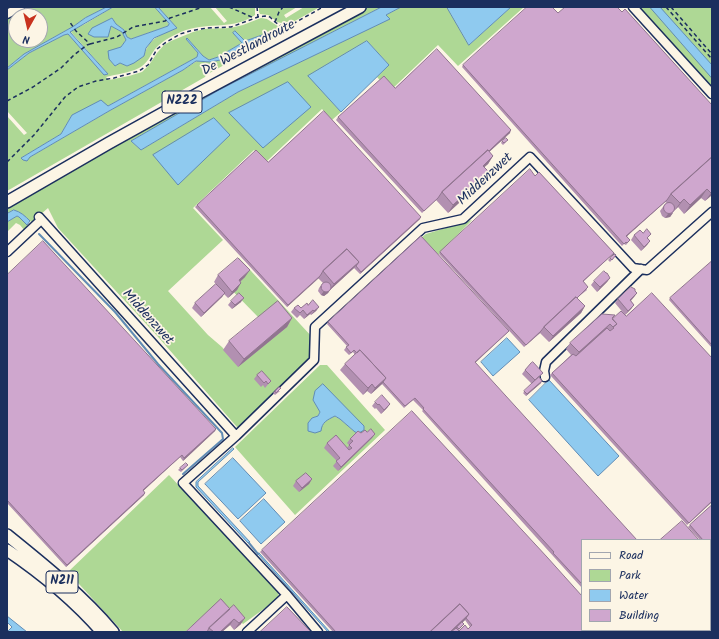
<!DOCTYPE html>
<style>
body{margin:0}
#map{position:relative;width:719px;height:639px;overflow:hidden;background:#fcf5e5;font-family:Kalam,sans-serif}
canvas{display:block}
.frame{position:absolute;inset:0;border:8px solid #1b2f5e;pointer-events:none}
.legend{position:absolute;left:581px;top:539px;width:130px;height:92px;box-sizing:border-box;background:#fcf5e5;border:1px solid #a2a6af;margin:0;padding:5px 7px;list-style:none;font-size:12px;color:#1b2f5e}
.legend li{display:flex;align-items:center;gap:8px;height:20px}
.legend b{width:20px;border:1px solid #a2a6af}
.north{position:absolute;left:8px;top:8px;width:40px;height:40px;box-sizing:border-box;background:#fcf5e5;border:1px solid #a2a6af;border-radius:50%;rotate:188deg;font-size:11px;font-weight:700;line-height:16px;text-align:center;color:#1b2f5e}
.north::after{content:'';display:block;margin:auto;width:14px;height:18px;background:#c8321e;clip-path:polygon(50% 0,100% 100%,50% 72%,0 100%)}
</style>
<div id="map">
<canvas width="719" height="639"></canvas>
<div class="frame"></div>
<ul class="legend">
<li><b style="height:5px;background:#fcf5e5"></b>Road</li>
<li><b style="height:11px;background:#aed895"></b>Park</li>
<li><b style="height:11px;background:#8fcaef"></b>Water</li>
<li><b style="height:11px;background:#cfa7ce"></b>Building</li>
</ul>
<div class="north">N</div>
</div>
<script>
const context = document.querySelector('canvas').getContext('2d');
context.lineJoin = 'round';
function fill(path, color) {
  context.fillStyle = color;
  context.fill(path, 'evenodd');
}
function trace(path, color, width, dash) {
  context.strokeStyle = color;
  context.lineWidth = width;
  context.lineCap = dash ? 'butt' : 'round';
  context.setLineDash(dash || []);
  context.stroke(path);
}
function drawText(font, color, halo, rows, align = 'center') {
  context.font = font + ' Kalam,sans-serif';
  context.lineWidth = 3.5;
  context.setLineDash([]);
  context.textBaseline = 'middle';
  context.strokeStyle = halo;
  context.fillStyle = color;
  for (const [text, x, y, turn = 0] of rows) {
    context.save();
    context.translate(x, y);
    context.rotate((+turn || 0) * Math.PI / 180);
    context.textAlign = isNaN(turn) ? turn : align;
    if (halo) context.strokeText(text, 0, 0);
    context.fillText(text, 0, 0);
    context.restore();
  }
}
fill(new Path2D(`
 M 23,7 L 107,7 L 85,18 L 74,26 L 24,54 L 7,68 L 7,16 ZM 16,16 L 40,16 L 40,40 L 16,40 Z
 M 113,7 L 155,7 L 169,24 L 168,26 L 131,39 L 127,37 L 124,30 L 116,24 L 112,18 L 107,21 L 111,26 L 122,32 L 126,40 L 121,47 L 109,59 L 115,66 L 120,63 L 127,66 L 144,56 C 149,37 161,35 177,28 L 158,7 L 210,7 L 224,23 L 227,21 L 215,7 L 255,7 L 255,15 C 234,30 210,22 186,30 C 175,34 163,40 155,49 C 150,56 147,64 139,68 C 129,73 117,74 106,77 L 109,80 L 129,76 L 142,72 L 149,65 L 157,53 L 164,45 L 171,41 L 193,32 L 204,29 L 230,28 L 243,25 L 261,18 L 267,19 L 279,27 L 288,30 L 206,75 L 205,77 L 7,191 L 7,116 L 24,135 L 27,133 L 7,111 L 7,70 L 29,53 L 64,35 L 68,34 L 104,74 L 108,74 L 70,31 L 85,24 ZM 233,33 L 244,41 L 263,35 L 220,60 L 211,62 L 197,61 L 183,70 L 109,111 L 30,157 L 21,158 L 61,134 L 72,115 L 108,106 L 197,57 L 198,53 L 186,39 L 187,38 L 203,56 L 209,60 L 218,57 L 242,43 Z
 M 259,7 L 297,7 L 284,15 L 286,18 L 304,7 L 320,7 L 293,22 L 286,24 L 277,22 L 270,16 L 268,15 L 260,14 L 259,12 Z
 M 362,7 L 382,7 L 219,90 L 131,141 L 141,150 L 238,92 L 389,19 L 386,15 L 401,7 L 447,7 L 469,45 L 511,7 L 524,7 L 458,66 L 438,45 L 390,91 L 377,77 L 389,65 L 367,41 L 309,76 L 341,112 L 332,120 L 322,109 L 266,162 L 254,150 L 193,208 L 223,240 L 168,291 L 208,335 L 222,347 L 238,365 L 273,336 L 258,317 L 219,277 L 239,258 L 313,338 L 313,359 L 242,426 L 237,427 L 159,338 L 58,228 L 48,208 L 32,222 L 30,221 L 23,215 L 14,210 L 7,214 L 7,205 Z
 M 638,7 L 712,7 L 712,89 L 705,81 Z
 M 17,216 L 19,217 L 27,225 L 28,228 L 25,231 L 20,225 L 16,223 L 7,232 L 7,222 Z
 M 472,220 L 438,255 L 421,238 L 426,234 Z
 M 320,365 L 327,365 L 385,430 L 295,515 L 235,447 ZM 313,400 L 364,430 L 355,432 L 340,419 L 334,416 L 325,421 L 322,426 L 312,418 L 318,416 L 320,411 Z
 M 169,475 L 278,591 L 279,598 L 243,624 L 220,601 L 185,632 L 123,632 L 68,572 Z`), '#aed895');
const water = new Path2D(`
 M 107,7 L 113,7 L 70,32 L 108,74 L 104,75 L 68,34 L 64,35 L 29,53 L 7,70 L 7,68 L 24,54 L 74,26 L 85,18 Z
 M 155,7 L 158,7 L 177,28 L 154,38 L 146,48 L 144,56 L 134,63 L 127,66 L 120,63 L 115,66 L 109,59 L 108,51 L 121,47 L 126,40 L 122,32 L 111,26 L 108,37 L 94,37 L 88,34 L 92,28 L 112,18 L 116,24 L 124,30 L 127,37 L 131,39 L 168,26 L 169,24 Z
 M 382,7 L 401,7 L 386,15 L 390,19 L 238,92 L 141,150 L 131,141 L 219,90 Z
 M 447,7 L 511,7 L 469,45 Z
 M 650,7 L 660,7 L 712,65 L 712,78 Z
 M 235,31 L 245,41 L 265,34 L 220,60 L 211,62 L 196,61 L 183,70 L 109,111 L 30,157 L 27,161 L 23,160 L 21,158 L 61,134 L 72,115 L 101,100 L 108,106 L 197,57 L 198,53 L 186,39 L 187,38 L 203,56 L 209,60 L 218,57 L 242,43 L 233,33 Z
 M 367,41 L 389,65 L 341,112 L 308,76 Z
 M 288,82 L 311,107 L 263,148 L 229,113 Z
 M 214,118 L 230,135 L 178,185 L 153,155 Z
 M 14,210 C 21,212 25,216 30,221 L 27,225 L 19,217 L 17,216 L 7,222 L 7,214 Z
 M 507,338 L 520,352 L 493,376 L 481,362 Z
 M 549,380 L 619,456 L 598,476 L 529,400 Z
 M 323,384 L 364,426 L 364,430 L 359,433 L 355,432 L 340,419 L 335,416 C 327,420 322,422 321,431 L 315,433 L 308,431 L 308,423 L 312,418 L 318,416 L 320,412 L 313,400 L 315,391 Z
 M 233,448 L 234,449 L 198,482 L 198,486 L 250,542 L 248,543 L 196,487 L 196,482 Z
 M 233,458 L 266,493 L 238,519 L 205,484 Z
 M 264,499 L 285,522 L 261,544 L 240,521 Z
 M 259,553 L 330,632 L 328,632 L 258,554 Z
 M 7,616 L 27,632 L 7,632 L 12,627 L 8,623 L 7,623 Z`);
fill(water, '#8fcaef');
trace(water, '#618cb5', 1);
trace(new Path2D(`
 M 39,234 L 115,312 L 158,364 L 222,433 L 223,439 L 183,474
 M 249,543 L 258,554`), '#618cb5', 2);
const minor = new Path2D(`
 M 633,7 L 712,94
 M 7,14 L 20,7
 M 39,217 L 236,436
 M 7,252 L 41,220
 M 545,377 L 544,371 L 546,362 L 641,269
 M 247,632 L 287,595
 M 318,632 L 287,595 L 183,483 L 236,436 L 314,360 L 315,327 L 423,228 L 463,219 L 530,157 L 633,268 L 647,270 L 712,212`);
const major = new Path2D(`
 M 7,202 L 109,143 L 201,92 L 360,7
 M 7,535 C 43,564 84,597 113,632
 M 7,550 C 41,573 75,601 102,632`);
trace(minor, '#1b2f5e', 11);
trace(major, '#1b2f5e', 14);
trace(new Path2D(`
 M 229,7 L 254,18
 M 257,7 L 258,17
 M 666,7 L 712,59
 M 671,7 L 712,54
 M 275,22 L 279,12 L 283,7
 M 90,44 L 117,37 L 133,27 L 165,21 L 170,18 L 203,7
 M 7,101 L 33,87 L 61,68 L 74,55 L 87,45 L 90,44 L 76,31 L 69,21
 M 7,162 L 34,135 L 65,97 L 78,87 L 96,81 L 114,78 L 139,71 L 148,65 L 157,49 L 165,43 L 180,34 L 190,31 L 207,28 L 231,27 L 258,17 L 265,16 L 270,17 L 275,22 L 281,26 L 289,26 L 323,7`), '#1b2f5e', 1.5, [4, 3]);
trace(minor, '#fcf5e5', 8);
trace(major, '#fcf5e5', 11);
fill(new Path2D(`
 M 558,13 L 712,105 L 712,195 L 705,201 L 701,198 L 684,214 L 678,207 L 674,211 L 670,217 L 665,218 L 662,216 L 660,211 L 665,204 L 667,203 L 665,202 L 627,236 L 630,240 L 626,245 L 624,244 L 622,246 L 462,67 L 463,65 Z
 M 395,88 L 510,133 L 489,152 L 493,156 L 488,164 L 484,167 L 483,181 L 448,213 L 436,200 L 422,213 L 336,120 L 338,117 Z
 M 502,141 L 506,142 L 503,145 L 501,143 Z
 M 268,162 L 420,219 L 360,274 L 354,268 L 330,290 L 328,293 L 324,296 L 321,295 L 318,291 L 319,288 L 323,283 L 318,278 L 287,307 L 195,207 L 197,205 Z
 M 634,235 L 648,238 L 650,241 L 647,245 L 641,251 L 631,240 Z
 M 440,252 L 612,255 L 583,282 L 587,290 L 577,298 L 585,306 L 581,313 L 549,342 L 540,333 L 524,347 L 439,254 Z
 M 616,255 L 610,262 L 608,260 L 610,258 Z
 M 712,261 L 712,348 L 669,300 L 670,298 Z
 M 7,275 L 216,429 L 215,431 L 183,461 L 180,457 L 143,491 L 144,495 L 66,567 L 7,503 Z
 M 218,275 L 245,277 L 240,282 L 237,290 L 228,298 L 224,294 L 222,297 L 201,317 L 192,308 L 195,303 L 216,284 L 214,282 Z
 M 610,278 L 607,282 L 597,292 L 591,285 L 594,281 Z
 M 635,291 L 637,293 L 631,301 L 634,305 L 631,309 L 625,315 L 615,303 L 618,299 Z
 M 231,301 L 241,302 L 232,309 L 228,305 Z
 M 308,305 L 319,307 L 316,311 L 311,315 L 310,314 L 304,319 L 300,315 L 297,318 L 291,312 L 294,308 L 301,308 Z
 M 615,315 L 612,319 L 712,502 L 687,525 L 550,375 L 552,373 L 571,355 L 566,349 L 570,343 Z
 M 292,318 L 287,327 L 238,367 L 223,350 L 229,341 Z
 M 328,322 L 509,331 L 507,333 L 475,362 L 582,540 L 582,588 L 422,411 L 423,410 L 413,400 L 404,408 L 382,384 L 371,394 L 367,391 L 363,395 L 340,370 L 345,364 L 355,355 L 353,352 L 349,355 L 344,350 L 347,346 L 327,324 Z
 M 525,370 L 540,378 L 541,383 L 526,396 L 523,393 L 532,384 L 522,374 Z
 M 257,375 L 271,381 L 265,388 L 263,385 L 261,387 L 254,379 Z
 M 275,391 L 280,391 L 275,395 L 273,393 Z
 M 375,402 L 390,404 L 387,408 L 381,414 L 376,408 L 375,409 L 372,406 Z
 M 367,432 L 375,434 L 372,438 L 338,471 L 333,466 L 337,461 L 324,448 L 327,443 L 347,448 L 349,445 L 347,443 L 350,439 L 361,433 Z
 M 186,467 L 181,472 L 178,470 L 180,468 Z
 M 312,479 L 309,484 L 299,492 L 293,486 L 296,481 Z
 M 712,505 L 712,554 L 710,551 L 710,540 L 700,540 L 688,527 L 690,525 Z
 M 262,550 L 614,632 L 333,632 L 260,552 ZM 465,620 L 470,627 L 468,629 L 459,630 L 464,624 L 462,623 Z
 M 221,599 L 241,624 L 234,630 L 230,625 L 222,632 L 186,632 Z
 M 712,622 L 712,632 L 702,632 L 702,630 L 710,630 Z
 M 621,630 L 699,630 L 701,632 L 623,632 Z`), '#b290b1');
fill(new Path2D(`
 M 511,130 L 510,133 L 443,194 Z
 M 493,156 L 488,164 L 477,174 L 483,166 Z
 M 489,172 L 483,181 L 448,213 L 453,205 Z
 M 707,189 L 701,198 L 684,214 L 690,205 Z
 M 712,192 L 712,195 L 705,201 L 711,193 Z
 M 684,199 L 678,207 L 674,211 L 680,203 Z
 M 667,200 L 665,202 L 625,238 L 626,236 Z
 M 673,213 L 670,217 L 665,218 L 668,214 Z
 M 421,217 L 420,219 L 360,274 L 361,272 Z
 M 650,241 L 647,245 L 641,251 L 644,247 Z
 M 359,262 L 354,268 L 330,290 L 328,293 L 324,296 L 321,295 L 324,291 L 330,289 L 334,284 Z
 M 250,270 L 245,277 L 234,287 L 239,280 Z
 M 320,276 L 319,278 L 287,307 L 288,305 Z
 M 610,278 L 607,282 L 597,292 L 600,287 Z
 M 241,283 L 237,290 L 228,298 L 232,292 Z
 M 225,293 L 222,297 L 201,317 L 204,313 Z
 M 637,293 L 634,297 L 627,304 L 630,300 Z
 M 244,298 L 241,302 L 232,309 L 235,305 Z
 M 634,305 L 631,309 L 625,315 L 628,311 Z
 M 585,306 L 581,313 L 549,342 L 553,336 Z
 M 319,307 L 316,311 L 311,315 L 314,311 Z
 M 313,310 L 310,314 L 304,319 L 307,315 Z
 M 292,318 L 287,327 L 238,367 L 244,359 Z
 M 610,324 L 605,330 L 574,358 L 579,352 Z
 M 509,331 L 507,333 L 474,364 L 475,362 Z
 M 541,331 L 540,333 L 524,347 L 526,345 Z
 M 386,378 L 382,384 L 371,394 L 375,388 Z
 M 542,381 L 541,383 L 526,396 L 527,394 Z
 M 372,384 L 367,391 L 363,395 L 368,388 Z
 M 390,404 L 387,408 L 381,414 L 384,410 Z
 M 216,429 L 215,431 L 183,461 L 184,458 Z
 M 375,434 L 372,438 L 338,471 L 341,467 Z
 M 182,455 L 180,457 L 141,493 L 143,490 Z
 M 312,479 L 309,484 L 299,492 L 302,488 Z
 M 145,493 L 144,495 L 66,567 L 67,565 Z
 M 712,501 L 712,502 L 687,525 L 689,523 Z
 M 469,614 L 465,620 L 452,632 L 450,632 Z
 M 245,618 L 241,624 L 234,630 L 239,623 Z
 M 234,619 L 230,625 L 222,632 L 220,632 Z`), '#917590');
const building = new Path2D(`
 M 527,7 L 552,7 L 558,13 L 565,7 L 617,7 L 622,12 L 625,9 L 712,105 L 712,157 L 671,194 L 667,200 L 626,236 L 630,240 L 627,243 L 626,242 L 624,244 L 463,65 Z
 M 437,49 L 511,130 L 489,151 L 488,150 L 442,192 L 438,198 L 424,211 L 338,117 L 384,76 L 395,88 Z
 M 324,111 L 421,217 L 361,272 L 356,266 L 359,262 L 347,249 L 323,271 L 320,276 L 288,305 L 197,205 L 256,150 L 268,162 Z
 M 506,138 L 508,140 L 504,143 L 502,141 Z
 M 488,150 L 493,156 L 483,166 L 489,172 L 453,205 L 442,192 Z
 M 712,157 L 712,192 L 711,193 L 707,189 L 690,205 L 684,199 L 680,203 L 671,194 Z
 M 530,169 L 535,176 L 539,172 L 614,253 L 583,281 L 588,287 L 577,298 L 576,297 L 544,327 L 541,331 L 526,345 L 440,252 Z
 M663.5 208a5.5 5.5 0 1 1 11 0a5.5 5.5 0 1 1-11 0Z
 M 647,229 L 651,234 L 647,238 L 650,241 L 644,247 L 634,235 L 640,230 L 643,233 Z
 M 421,236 L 509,331 L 475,362 L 637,540 L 582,540 L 582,584 L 553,553 L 554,552 L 423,409 L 424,408 L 415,398 L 405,406 L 383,382 L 386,378 L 360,350 L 357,353 L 354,350 L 351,353 L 346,347 L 349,345 L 328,322 Z
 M 43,241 L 216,429 L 184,458 L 182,455 L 143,490 L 145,493 L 67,565 L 7,500 L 7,275 Z
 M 347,249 L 359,262 L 334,284 L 323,271 Z
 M 615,254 L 616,255 L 612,260 L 610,258 Z
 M 238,258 L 250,270 L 239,280 L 241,283 L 232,292 L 218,275 Z
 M 712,261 L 712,345 L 670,298 Z
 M 604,271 L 606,273 L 607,273 L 610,278 L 600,287 L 594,281 Z
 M321 287a5 5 0 1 1 10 0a5 5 0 1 1-10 0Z
 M 216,284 L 225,293 L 204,313 L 195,303 Z
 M 631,287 L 635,289 L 635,291 L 637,293 L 630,300 L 634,305 L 628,311 L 618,299 Z
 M 239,293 L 244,298 L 235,305 L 231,301 Z
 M 652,293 L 712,358 L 712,501 L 689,523 L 552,373 L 573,354 L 576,356 L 607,328 L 610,331 L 614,328 L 613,327 L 617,324 L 612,319 L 621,311 L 626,316 Z
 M 576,297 L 585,306 L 553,336 L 544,327 Z
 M 313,300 L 319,307 L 314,311 L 313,310 L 307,315 L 303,310 L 300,313 L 294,308 L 298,305 L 301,308 L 307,303 L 308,305 Z
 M 278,301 L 292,318 L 244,359 L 229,341 Z
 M 602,314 L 615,315 L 612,318 L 617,324 L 613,327 L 610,324 L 579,352 L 570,343 Z
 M 360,350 L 386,378 L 375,388 L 372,384 L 368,388 L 345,364 Z
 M 533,362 L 543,373 L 535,380 L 525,370 L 531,363 Z
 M 262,371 L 271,381 L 268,384 L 266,381 L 264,383 L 257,375 Z
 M 539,377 L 542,381 L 527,394 L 524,391 Z
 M 279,387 L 281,388 L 276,393 L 275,391 Z
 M 382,395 L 390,404 L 384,410 L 379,404 L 378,405 L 375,402 Z
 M 412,411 L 547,557 L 582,596 L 582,630 L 612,630 L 614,632 L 451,632 L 456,628 L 459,631 L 465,625 L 468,629 L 472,625 L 466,618 L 469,614 L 460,604 L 430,632 L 336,632 L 262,550 Z
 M 371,429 L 375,434 L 341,467 L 336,461 L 340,458 L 327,443 L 336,435 L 349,450 L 352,448 L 349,445 L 353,441 L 350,439 L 358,431 L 361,433 L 365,430 L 367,432 Z
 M 186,463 L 188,465 L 182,470 L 180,468 Z
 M 306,473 L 312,479 L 302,488 L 296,481 Z
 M 712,505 L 712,550 L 710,548 L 710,540 L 703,540 L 690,525 Z
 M 682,521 L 699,540 L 660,540 Z
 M 710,552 L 712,554 L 712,586 L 710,587 Z
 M 221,599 L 230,609 L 209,628 L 207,632 L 186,632 Z
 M 460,604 L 469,614 L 450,632 L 430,632 Z
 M 234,605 L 245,618 L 239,623 L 234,619 L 220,632 L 214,632 L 209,628 Z
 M 287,607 L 311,632 L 260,632 Z
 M 710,621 L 712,622 L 712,630 L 711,631 L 707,631 L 707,630 L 710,630 Z
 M 462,622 L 464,624 L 459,629 L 457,627 Z
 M 624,630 L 686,630 L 684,632 L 626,632 Z
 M 686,630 L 699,630 L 701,632 L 684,632 Z`);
fill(building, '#cfa7ce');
trace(building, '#917590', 1);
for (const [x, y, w] of [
 [182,102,40],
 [62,582,32]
]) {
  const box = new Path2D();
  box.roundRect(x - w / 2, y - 11, w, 22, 3);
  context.fillStyle = '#fcf5e5';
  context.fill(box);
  trace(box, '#1b2f5e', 1);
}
drawText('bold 13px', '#1b2f5e', null, [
 ["N222",182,102],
 ["N211",62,582]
]);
drawText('14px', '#1b2f5e', '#fcf5e5', [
 ["De Westlandroute",249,49,-28],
 ["Middenzwet",486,180,-43],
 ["Middenzwet",147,318,48]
]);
</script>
